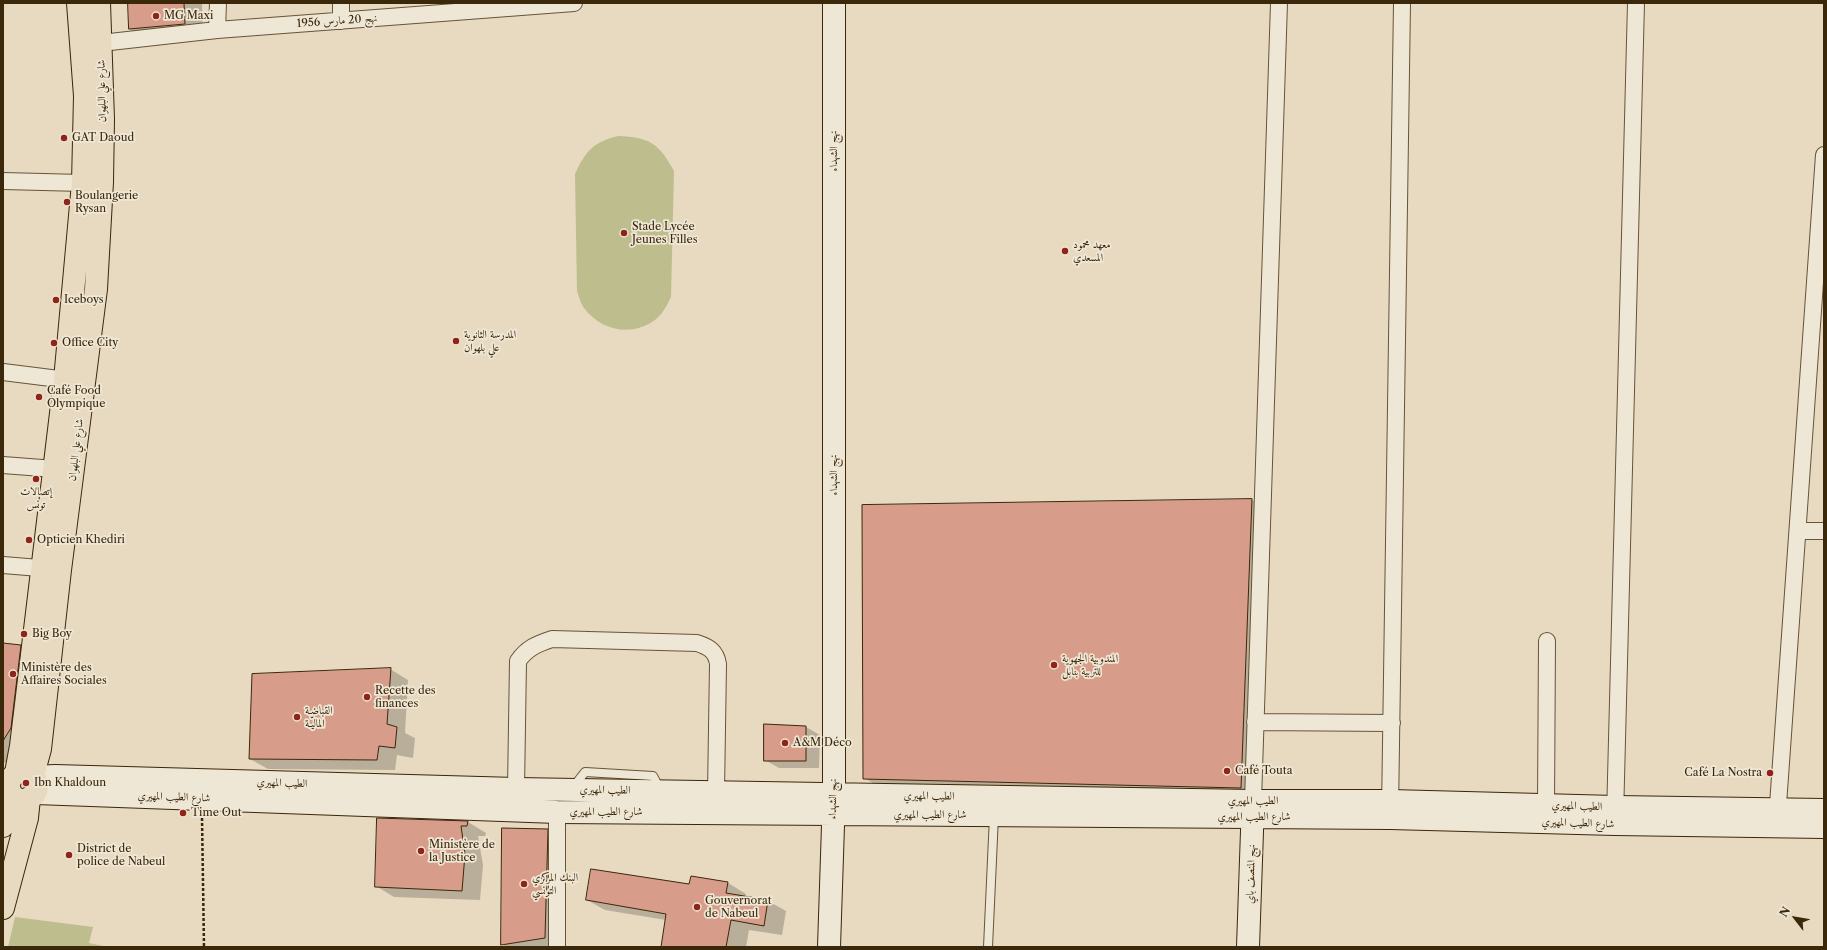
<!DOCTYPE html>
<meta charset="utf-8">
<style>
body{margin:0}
#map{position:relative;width:1827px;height:950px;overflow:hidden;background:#e7dac0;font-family:"Libre Caslon Text",serif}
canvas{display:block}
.frame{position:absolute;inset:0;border:4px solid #3b2709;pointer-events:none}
.north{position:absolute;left:1775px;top:898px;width:40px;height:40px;-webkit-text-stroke:3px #efe7d6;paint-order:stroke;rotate:301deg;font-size:11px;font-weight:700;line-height:16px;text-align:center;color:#3b2709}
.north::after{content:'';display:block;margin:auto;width:14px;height:18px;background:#3b2709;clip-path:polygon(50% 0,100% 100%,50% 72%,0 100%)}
</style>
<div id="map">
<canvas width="1827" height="950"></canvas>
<div class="frame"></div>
<div class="north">N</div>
</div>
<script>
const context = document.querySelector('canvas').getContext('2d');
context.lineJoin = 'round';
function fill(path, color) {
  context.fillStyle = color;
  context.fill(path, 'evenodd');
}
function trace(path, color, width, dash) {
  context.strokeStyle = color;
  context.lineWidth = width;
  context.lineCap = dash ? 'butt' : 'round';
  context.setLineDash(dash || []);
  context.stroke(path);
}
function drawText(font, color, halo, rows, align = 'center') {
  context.font = font + ' "Libre Caslon Text",Amiri,serif';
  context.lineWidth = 3.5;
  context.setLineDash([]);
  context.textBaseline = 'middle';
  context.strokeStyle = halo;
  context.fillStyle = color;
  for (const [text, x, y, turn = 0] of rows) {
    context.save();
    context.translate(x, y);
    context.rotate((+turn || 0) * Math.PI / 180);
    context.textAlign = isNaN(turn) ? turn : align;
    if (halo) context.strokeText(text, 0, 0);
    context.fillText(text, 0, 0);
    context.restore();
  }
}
fill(new Path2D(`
 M 618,136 C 649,137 659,143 674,171 L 671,297 C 667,305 663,314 655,320 C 632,337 601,331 584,308 C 581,304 579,297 577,291 L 575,174 C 585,152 593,142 618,136 Z
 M 15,917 L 93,927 L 89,943 L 108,947 L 8,947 Z`), '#bebd8d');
fill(new Path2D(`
 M 129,3 L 202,3 L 203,34 L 148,39 L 129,29 Z
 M 1252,500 L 1270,511 L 1258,798 L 882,788 L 864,778 Z
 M 3,644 L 20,646 L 38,656 L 8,762 L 3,763 Z
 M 390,669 L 408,680 L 405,733 L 415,738 L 413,758 L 397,755 L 395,770 L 268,769 L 250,759 Z
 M 765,725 L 806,727 L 820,735 L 819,768 L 779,768 L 765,760 Z
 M 378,819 L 468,822 L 486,833 L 485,836 L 478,836 L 483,865 L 480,900 L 394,897 L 376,886 Z
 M 547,830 L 565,841 L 563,947 L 507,947 L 502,944 Z
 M 691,877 L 728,883 L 746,894 L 745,897 L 768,901 L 786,911 L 782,935 L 749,930 L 746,947 L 662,947 L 666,920 L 605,910 L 587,900 L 690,886 Z`), '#0003');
const building = new Path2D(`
 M 128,3 L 184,3 L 185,24 L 129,29 Z
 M 1252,499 L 1241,788 L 863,779 L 862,505 Z
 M 3,643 L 21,645 L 11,728 L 3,741 Z
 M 391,668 L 387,724 L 397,727 L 395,748 L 379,746 L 377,760 L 249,759 L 252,674 Z
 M 764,724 L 806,726 L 806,761 L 764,761 Z
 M 377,818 L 468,821 L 467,826 L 461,826 L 465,854 L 462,891 L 375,887 Z
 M 502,828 L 548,829 L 545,938 L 501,945 Z
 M 591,869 L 689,884 L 691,876 L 728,882 L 726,893 L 768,900 L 764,926 L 731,920 L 726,947 L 661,947 L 666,914 L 586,900 Z`);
fill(building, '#d79c8a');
trace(building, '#3b2709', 1);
const lane = new Path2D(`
 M 574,786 L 585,772 L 653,776 L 660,789
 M 988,947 L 994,816`);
const street = new Path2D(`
 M 341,3 L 341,21
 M 217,30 L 218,3
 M 101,43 L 217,30 L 574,3
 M 3,181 L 83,183
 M 3,372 L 75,381
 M 3,465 L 55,469
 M 1799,531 L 1824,531
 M 3,565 L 52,569
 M 1255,722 L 1392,723
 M 3,782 L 9,783
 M 516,789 L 518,661 C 527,648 537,644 552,639 L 697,643 C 709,647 716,651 718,664 L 716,793
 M 1253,801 L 1279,3
 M 1546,805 L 1547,641
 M 1390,811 L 1402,3
 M 557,812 L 557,947
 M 1615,817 L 1636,3
 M 1777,819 L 1824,155`);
const secondary = new Path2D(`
 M 35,777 L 55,776 L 516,789 L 1253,801 L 1391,801 L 1615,807 L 1824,810
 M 36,793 L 557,812 L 1390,818 L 1615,824 L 1824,827
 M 829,947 L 834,795 L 834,3
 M 1248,947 L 1253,802`);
const primary = new Path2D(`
 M9 786a14 14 0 1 1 28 0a14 14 0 1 1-28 0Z
 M 16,773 L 21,746 L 65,380 L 83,183 L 85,96 L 78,3
 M 33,775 L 40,749 L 60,570 L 96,289 L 102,182 L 103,119 L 99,3
 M 3,826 L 11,793
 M 3,908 L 27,818 L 29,798`);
trace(lane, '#665437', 10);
trace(street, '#665437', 18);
trace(secondary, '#3b2709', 24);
trace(primary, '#3b2709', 24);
trace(new Path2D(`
 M 202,818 L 204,947`), '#3b2709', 2.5, [3, 2]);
trace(lane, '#efe7d6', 8);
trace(street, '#efe7d6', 16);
trace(secondary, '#efe7d6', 22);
trace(primary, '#e7dac0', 22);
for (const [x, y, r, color] of [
 [156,16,4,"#8f2418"],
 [64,138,4,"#8f2418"],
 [67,202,4,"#8f2418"],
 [624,233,4,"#8f2418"],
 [1065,251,4,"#8f2418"],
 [56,300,4,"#8f2418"],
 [456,341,4,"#8f2418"],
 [54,343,4,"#8f2418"],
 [39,397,4,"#8f2418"],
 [36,479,4,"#8f2418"],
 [29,540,4,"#8f2418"],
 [24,634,4,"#8f2418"],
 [1054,665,4,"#8f2418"],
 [13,674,4,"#8f2418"],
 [367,697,4,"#8f2418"],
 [297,717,4,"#8f2418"],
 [785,743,4,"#8f2418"],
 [1227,771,4,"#8f2418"],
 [1770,773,4,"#8f2418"],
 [26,783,4,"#8f2418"],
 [183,813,4,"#8f2418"],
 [421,851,4,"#8f2418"],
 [69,855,4,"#8f2418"],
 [524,884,4,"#8f2418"],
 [697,907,4,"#8f2418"]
]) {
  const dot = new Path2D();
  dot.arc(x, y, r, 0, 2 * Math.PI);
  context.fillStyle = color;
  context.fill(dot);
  trace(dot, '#efe7d6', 1.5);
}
drawText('11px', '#3b2709', '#efe7d6', [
 ["MG Maxi",164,16],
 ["GAT Daoud",72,138],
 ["Boulangerie",75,196],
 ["Rysan",75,209],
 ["Stade Lycée",632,227],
 ["Jeunes Filles",632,240],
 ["معهد محمود",1073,245],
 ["المسعدي",1073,258],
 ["Iceboys",64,300],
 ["المدرسة الثانوية",464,335],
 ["علي بلهوان",464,348],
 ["Office City",62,343],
 ["Café Food",47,391],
 ["Olympique",47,404],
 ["إتصالات",36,492,"center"],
 ["تونس",36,505,"center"],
 ["Opticien Khediri",37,540],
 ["Big Boy",32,634],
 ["المندوبية الجهوية",1062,659],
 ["للتربية بنابل",1062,672],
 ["Ministère des",21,668],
 ["Affaires Sociales",21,681],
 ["Recette des",375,691],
 ["finances",375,704],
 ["القباضـة",305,711],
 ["الماليّـة",305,724],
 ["A&M Déco",793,743],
 ["Café Touta",1235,771],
 ["Café La Nostra",1762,773,"right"],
 ["Ibn Khaldoun",34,783],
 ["Time Out",191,813],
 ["Ministère de",429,845],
 ["la Justice",429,858],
 ["District de",77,849],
 ["police de Nabeul",77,862],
 ["البنك المركزي",532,878],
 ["التونسي",532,891],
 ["Gouvernorat",705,901],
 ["de Nabeul",705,914]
], 'left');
drawText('11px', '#3b2709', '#efe7d6', [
 ["نهج 20 مارس 1956",337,21,-4],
 ["شارع علي البلهوان",102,91,-91],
 ["نهج الشهداء",834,151,-90],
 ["شارع علي البلهوان",76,450,-83],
 ["نهج الشهداء",834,475,-90],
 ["الطيب المهيري",282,783,2],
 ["الطيب المهيري",605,790,1],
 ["الطيب المهيري",929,796,1],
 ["شارع الطيب المهيري",174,797,2],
 ["نهج الشهداء",833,799,-89],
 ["الطيب المهيري",1253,801],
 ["الطيب المهيري",1577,806,2],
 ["شارع الطيب المهيري",606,812],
 ["شارع الطيب المهيري",930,815],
 ["شارع الطيب المهيري",1254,817],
 ["شارع الطيب المهيري",1578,823,2],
 ["نهج المنصف باي",1251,874,-88]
]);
</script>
